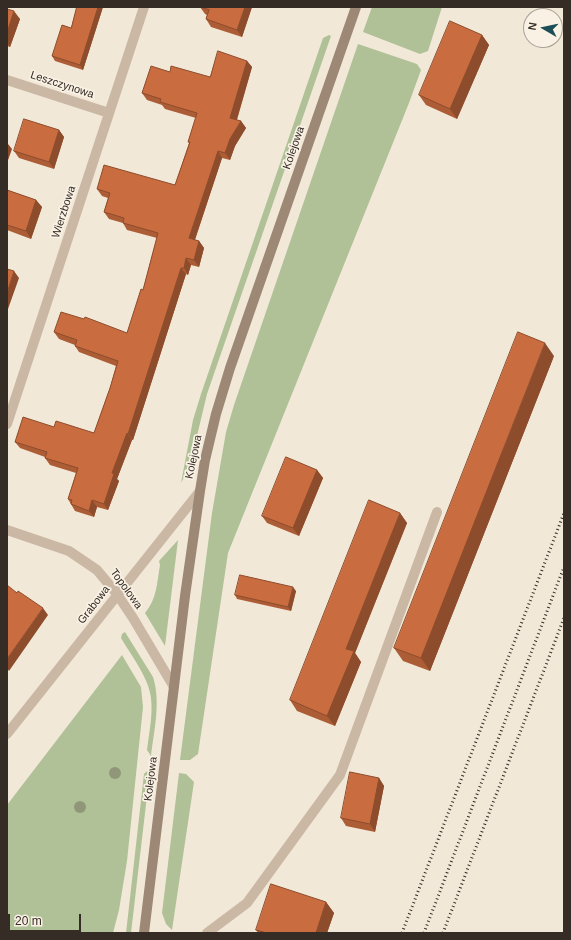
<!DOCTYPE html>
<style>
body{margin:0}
#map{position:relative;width:571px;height:940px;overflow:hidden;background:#f2e8d8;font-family:Helvetica,sans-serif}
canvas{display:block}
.frame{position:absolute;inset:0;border:8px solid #352c26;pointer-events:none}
.north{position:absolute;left:523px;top:8px;width:40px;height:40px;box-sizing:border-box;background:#f9f1e4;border:1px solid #aba298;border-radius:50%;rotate:279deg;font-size:11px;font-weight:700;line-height:16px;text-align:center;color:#352c26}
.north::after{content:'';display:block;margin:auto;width:14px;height:18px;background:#1b4e57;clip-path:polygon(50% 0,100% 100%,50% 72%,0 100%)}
.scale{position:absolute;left:8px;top:914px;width:73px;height:18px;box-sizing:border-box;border:2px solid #352c26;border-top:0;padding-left:5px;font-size:12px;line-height:14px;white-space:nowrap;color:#352c26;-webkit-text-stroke:3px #f9f1e4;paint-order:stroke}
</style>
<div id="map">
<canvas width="571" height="940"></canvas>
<div class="frame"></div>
<div class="north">N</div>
<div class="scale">20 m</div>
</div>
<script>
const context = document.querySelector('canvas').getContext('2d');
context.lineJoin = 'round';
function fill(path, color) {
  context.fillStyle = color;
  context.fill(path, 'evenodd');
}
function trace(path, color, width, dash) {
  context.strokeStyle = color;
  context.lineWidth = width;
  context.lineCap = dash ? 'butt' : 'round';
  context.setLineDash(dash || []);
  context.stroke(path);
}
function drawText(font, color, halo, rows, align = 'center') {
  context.font = font + ' Helvetica,sans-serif';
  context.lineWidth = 3.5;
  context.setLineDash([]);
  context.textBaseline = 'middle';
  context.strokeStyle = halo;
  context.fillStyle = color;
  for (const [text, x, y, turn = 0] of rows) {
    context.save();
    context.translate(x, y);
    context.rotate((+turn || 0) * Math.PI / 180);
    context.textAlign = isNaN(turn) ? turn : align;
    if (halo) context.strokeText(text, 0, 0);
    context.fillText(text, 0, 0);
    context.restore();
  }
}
fill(new Path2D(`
 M 372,7 L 442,7 L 428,51 L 420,54 L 363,32 Z
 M 329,35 L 331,36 L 207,394 L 190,465 L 181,483 L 193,420 L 201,394 L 323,38 Z
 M 358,44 L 417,64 L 421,70 L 409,103 L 228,553 L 198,754 L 190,760 L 180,760 L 212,513 L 226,432 L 234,405 Z
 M 178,540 L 165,646 L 145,613 C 157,599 157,582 160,565 L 159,561 Z
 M 125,632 L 153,677 C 161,702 154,730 151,756 L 147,750 C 149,733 153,715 151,698 C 149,678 131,655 121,638 L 122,634 Z
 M 122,655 L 141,687 L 143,707 L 127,861 L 119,910 L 113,933 L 7,933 L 7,805 Z
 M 150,770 L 131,933 L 126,933 L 144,774 L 146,772 Z
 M 179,773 L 186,774 L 194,782 L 172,930 L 166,924 L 162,913 Z`), '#b0c198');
trace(new Path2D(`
 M 207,933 L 247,903 L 340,775 L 437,512`), '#cab8a4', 10);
trace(new Path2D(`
 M 7,80 L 109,113
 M 7,424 L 144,7
 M 7,530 L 69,551 L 97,570 L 117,594 L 133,618 L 174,687
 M 7,734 L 200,491`), '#cab8a4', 10);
trace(new Path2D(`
 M 144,933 L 185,596 L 200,491 L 205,460 L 216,414 L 230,368 L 356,7`), '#9d8775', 10);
trace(new Path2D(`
 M 402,933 L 564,513
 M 424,933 L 564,567
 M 443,933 L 564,618`), '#352c26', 3, [1, 3]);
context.fillStyle = '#909778';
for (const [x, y] of [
 [115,773],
 [80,807]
]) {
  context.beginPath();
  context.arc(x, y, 6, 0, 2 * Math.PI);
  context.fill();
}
fill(new Path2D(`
 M 77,7 L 103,7 L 83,70 L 55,61 L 52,56 L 71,28 Z
 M 200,7 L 252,7 L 242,37 L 211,27 L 206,19 L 207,15 L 205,14 Z
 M 7,9 L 20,19 L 10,47 L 7,46 Z
 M 482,35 L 489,45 L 457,119 L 426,105 L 419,95 Z
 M 247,61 L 252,67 L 237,120 L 241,121 L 246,128 L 235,146 L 230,160 L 222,158 L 195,240 L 199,241 L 204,248 L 199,267 L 191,265 L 188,275 L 186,274 L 133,440 L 132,440 L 117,479 L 119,481 L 108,510 L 97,507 L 94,517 L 75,511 L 68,499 L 76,473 L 50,465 L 45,458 L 45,457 L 20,448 L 15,442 L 54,427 L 94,433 L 110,388 L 116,366 L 79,352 L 75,346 L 75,345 L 59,339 L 54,332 L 127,333 L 143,290 L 157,238 L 127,230 L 123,223 L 109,219 L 104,212 L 108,198 L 102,196 L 97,189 L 175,185 L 189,143 L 188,142 L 196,118 L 165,109 L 162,105 L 147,100 L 142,93 L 170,72 L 210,77 Z
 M 59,130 L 64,137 L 54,169 L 19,158 L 14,151 Z
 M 7,190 L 36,200 L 42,207 L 31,239 L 7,230 Z
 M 554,356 L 430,671 L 403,661 L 394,648 Z
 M 317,470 L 323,478 L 299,536 L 267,523 L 262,516 Z
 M 400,513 L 407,523 L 355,653 L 361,662 L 335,726 L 297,711 L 290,700 Z
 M 296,591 L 291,611 L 237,599 L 235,595 Z
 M 379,778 L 384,786 L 375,832 L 346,826 L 341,818 Z
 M 326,902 L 334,913 L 327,933 L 258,933 L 256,930 Z`), '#ad5d36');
fill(new Path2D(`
 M 98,7 L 103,7 L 83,70 L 80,65 Z
 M 245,7 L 252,7 L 242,37 L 237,30 Z
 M 14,11 L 20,19 L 10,47 L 7,42 L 7,33 Z
 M 482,35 L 489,45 L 457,119 L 450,109 Z
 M 247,61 L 252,67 L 235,125 L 230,118 Z
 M 241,121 L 246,128 L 235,146 L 230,160 L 225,153 L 230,139 Z
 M 59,130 L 64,137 L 54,169 L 49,162 Z
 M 8,144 L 12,149 L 7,163 L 7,146 Z
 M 218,151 L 222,158 L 193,245 L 189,238 Z
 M 36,200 L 42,207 L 31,239 L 26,231 Z
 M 199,241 L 204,248 L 199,267 L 194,260 Z
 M 186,258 L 191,265 L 188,275 L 184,268 Z
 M 181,268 L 186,274 L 133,440 L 128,434 Z
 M 14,271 L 19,278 L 8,309 L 7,307 L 7,293 Z
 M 545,343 L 554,356 L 430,671 L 421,658 Z
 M 127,433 L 132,440 L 117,479 L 119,481 L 108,510 L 104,504 L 112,473 Z
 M 317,470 L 323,478 L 299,536 L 293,528 Z
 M 92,500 L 97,507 L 94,517 L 89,511 Z
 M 400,513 L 407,523 L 355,653 L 361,662 L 335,726 L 327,716 L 346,649 Z
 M 293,587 L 296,591 L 291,611 L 288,607 Z
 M 43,608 L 48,615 L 9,671 L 7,668 L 7,659 Z
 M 379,778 L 384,786 L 375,832 L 370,824 Z
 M 326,902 L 334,913 L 327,933 L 316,933 Z`), '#8d4c2c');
const building = new Path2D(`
 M 77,7 L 98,7 L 80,65 L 52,56 L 62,25 L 71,28 Z
 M 200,7 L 245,7 L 237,30 L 206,19 L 209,10 Z
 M 7,9 L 14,11 L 7,33 Z
 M 450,21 L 482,35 L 450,109 L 419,95 Z
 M 218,51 L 247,61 L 230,118 L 241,121 L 230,139 L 225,153 L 218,151 L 189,238 L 199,241 L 194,260 L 186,258 L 184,268 L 181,268 L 128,434 L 127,433 L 112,473 L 114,474 L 104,504 L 92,500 L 89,511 L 71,504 L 72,500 L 68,499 L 78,468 L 45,458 L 47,452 L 15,442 L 23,417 L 54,427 L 56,421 L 94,433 L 110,388 L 118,361 L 75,346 L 77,340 L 54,332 L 61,312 L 84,319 L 85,317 L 127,333 L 141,289 L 143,290 L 158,233 L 123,223 L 124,218 L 104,212 L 110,193 L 97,189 L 104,165 L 175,185 L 190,142 L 188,142 L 197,113 L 160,102 L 161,99 L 142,93 L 151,66 L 170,72 L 171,66 L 210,77 Z
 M 24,119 L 59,130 L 49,162 L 14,151 Z
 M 7,190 L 36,200 L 26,231 L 7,225 Z
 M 7,269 L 14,271 L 7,293 Z
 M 518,332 L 545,343 L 421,658 L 394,648 Z
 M 286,457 L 317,470 L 293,528 L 262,516 Z
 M 369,500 L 400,513 L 346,649 L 354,651 L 327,716 L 290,700 Z
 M 240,575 L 293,587 L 288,607 L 235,595 Z
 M 7,585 L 17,593 L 18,591 L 43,608 L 7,659 Z
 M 350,772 L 379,778 L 370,824 L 341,818 Z
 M 271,884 L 326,902 L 316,933 L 267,933 L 256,930 Z`);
fill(building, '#c96c3f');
trace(building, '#8d4c2c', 1);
drawText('11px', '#352c26', '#f9f1e4', [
 ["Leszczynowa",62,85,18],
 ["Kolejowa",294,148,-71],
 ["Wierzbowa",64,212,-72],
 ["Kolejowa",194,457,-78],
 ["Topolowa",126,589,54],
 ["Grabowa",94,605,-52],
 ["Kolejowa",151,779,-83]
]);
</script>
